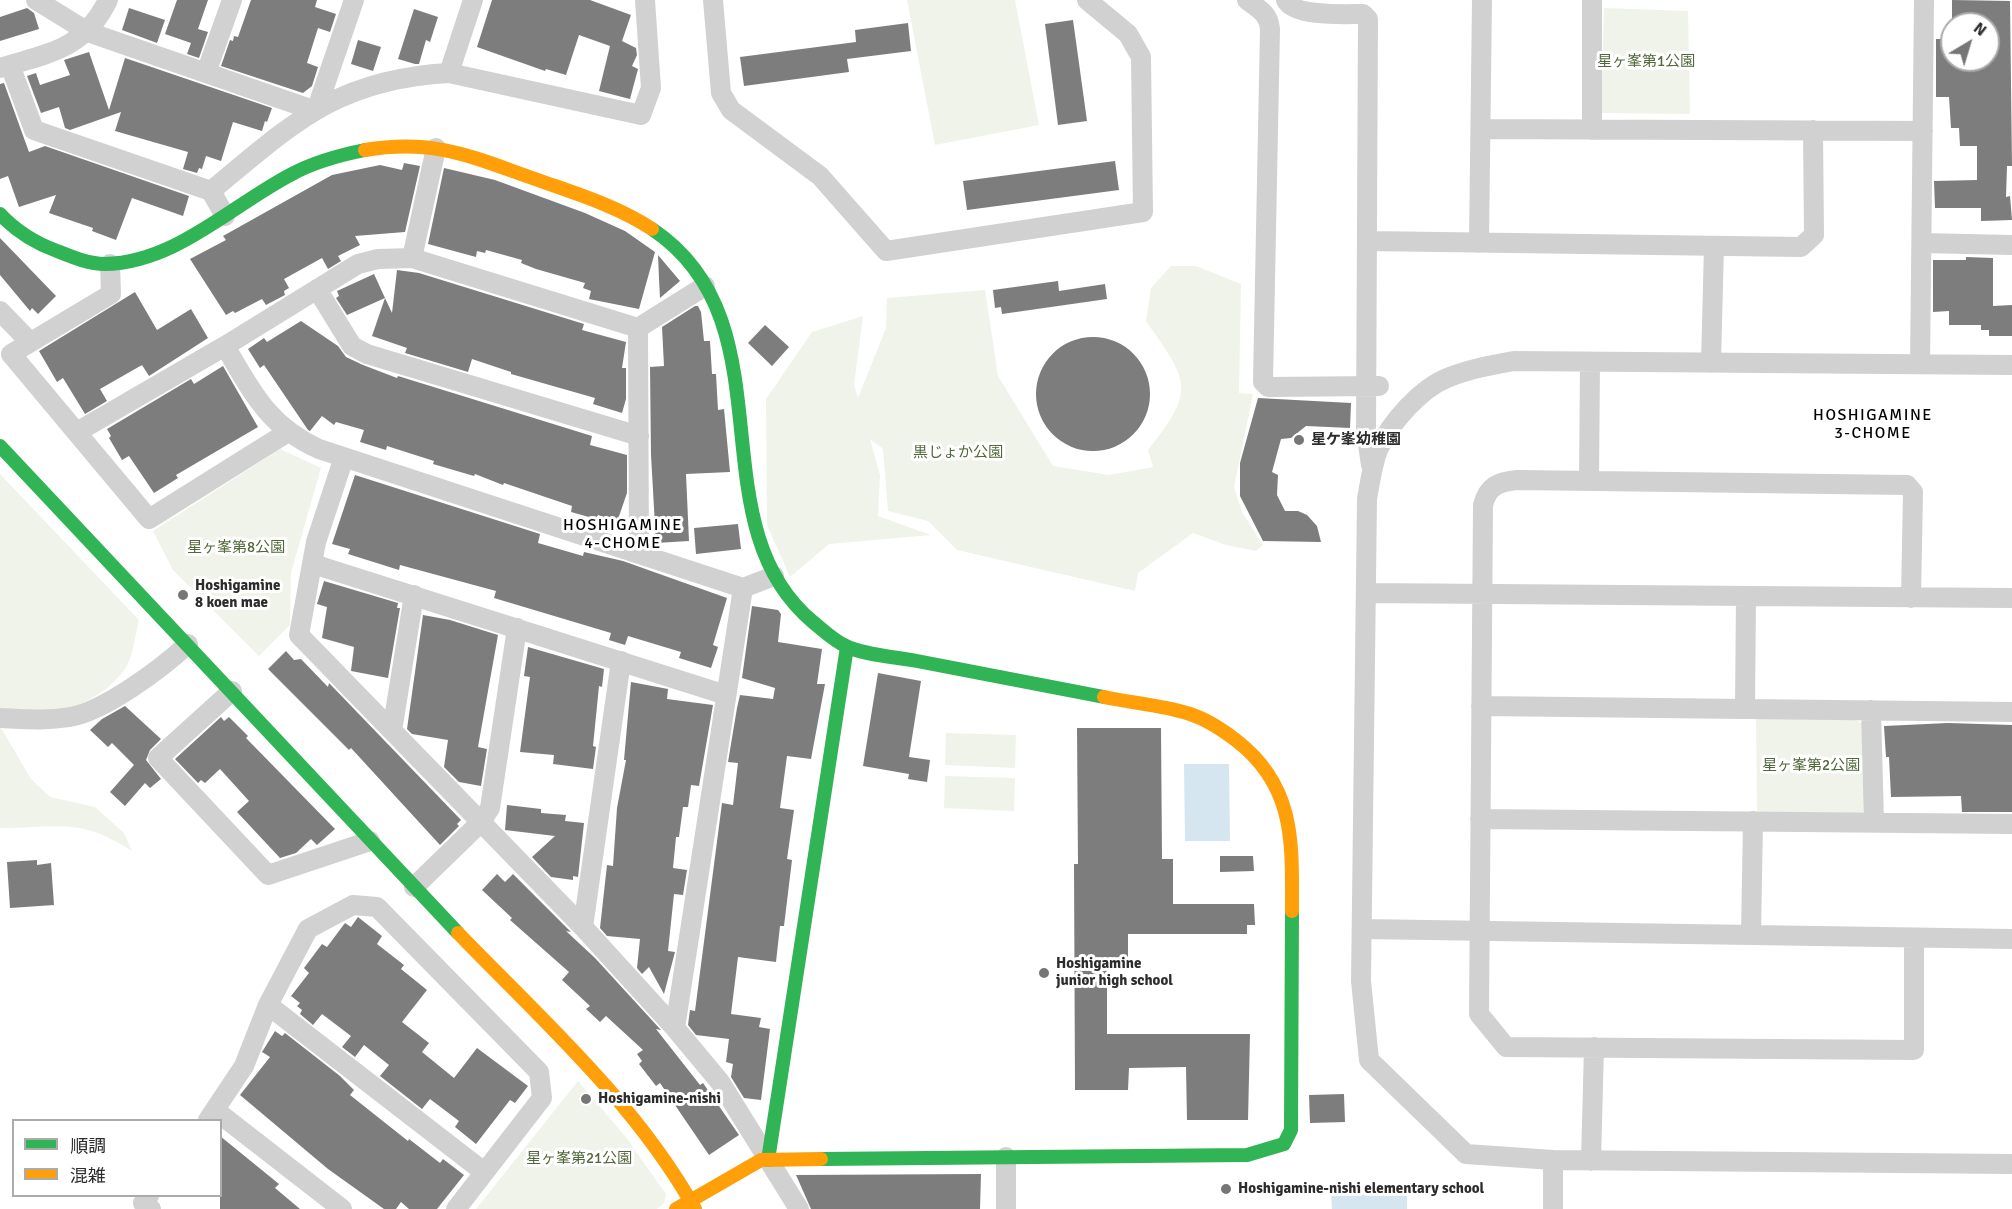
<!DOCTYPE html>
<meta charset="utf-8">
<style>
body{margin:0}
#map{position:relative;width:2012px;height:1209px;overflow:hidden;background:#fff;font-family:Signika,"Noto Sans JP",sans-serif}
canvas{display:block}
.legend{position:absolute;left:12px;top:1119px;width:210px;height:78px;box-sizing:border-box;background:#fff;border:2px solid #ababab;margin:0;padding:8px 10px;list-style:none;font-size:18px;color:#2c2c2c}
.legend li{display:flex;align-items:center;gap:12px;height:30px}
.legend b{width:30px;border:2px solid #ababab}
.north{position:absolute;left:1940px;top:12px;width:60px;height:60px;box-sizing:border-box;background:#fff;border:2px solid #ababab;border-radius:50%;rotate:38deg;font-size:16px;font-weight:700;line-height:24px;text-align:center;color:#2c2c2c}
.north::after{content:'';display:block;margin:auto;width:21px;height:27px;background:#767676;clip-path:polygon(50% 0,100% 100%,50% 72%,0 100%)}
</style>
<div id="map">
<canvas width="2012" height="1209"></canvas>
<ul class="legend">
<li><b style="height:8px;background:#30b455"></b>順調</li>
<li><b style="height:8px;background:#ff9f0a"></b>混雑</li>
</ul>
<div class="north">N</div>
</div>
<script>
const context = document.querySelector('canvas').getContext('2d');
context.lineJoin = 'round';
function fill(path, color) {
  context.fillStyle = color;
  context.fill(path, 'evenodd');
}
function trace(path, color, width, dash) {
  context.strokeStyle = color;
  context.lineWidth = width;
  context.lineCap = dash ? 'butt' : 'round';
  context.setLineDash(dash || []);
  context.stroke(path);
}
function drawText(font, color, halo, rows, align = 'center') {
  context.font = font + ' Signika,"Noto Sans JP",sans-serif';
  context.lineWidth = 6;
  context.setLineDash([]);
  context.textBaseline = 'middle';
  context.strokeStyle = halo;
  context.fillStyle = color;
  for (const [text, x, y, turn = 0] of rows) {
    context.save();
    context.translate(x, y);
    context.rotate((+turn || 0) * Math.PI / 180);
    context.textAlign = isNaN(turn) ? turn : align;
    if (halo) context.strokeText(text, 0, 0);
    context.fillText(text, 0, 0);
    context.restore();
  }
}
fill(new Path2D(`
 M 907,0 L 1015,0 L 1039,125 L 935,145 Z
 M 1604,8 L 1688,11 L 1690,114 L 1601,113 Z
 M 1171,266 L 1196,266 L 1241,284 L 1239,393 L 1253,394 L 1234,487 L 1242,512 L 1263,545 L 1256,551 L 1226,545 L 1193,533 L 1138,573 L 1135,591 L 957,550 L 928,521 L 888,511 L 883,449 L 870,439 L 880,475 L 878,516 L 931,535 L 829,544 L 790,577 L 767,525 L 766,399 L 812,332 L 863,316 L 854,385 L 858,398 L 886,328 L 887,298 L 985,290 L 998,376 L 1053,466 L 1109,475 L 1153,467 L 1148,450 C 1197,389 1188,381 1146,321 L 1151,288 Z
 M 280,449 L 321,468 L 291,573 L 290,625 L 259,656 L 173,570 L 153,531 Z
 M 0,474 L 139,620 C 135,635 133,657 125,669 C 97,709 44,715 0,726 L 31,779 L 50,797 L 95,807 L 124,833 L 132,851 C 79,817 59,828 0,828 Z
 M 1756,718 L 1855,719 L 1864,725 L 1866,806 L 1862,814 L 1757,813 Z
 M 946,733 L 1016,735 L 1015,768 L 945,765 Z
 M 945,776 L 1015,778 L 1014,811 L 944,808 Z
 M 578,1081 L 625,1136 L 666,1194 L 664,1203 L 657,1209 L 476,1209 Z`), '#f0f3ea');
fill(new Path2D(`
 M 1184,764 L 1229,764 L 1230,841 L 1185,841 Z
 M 1407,1190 L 1407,1209 L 1332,1209 L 1331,1191 Z`), '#d6e6f1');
fill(new Path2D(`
 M 177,0 L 208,0 L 198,29 L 208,32 L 199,58 L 187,54 L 191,43 L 165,34 Z
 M 251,0 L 317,0 L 315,7 L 336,14 L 330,32 L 318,28 L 307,63 L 318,67 L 312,86 L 303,93 L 221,66 L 230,40 L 233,41 L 234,36 L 238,37 Z
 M 492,0 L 590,0 L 631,15 L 622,41 L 636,48 L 637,55 L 632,66 L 638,69 L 630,99 L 599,91 L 610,46 L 579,35 L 566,75 L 546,69 L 545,71 L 477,47 Z
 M 1952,0 L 2010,1 L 2012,166 L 2007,166 L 2006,197 L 2010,196 L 2012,220 L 1981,221 L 1981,208 L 1935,208 L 1934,181 L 1977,180 L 1977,146 L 1960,146 L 1959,128 L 1951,128 L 1949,97 L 1936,97 L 1936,39 L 1952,39 L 1952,60 L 1988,60 L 1988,24 L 1952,24 Z
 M 27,8 L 34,13 L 39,29 L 0,41 L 0,17 Z
 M 129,8 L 165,20 L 157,43 L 122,30 Z
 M 414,9 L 438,17 L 430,42 L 426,40 L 419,64 L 415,64 L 398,59 Z
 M 1073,20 L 1087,121 L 1058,125 L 1045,24 Z
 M 908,23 L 911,51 L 847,59 L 849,72 L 744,86 L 740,57 L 856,42 L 855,30 Z
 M 358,40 L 381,47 L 373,71 L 351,64 Z
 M 89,52 L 109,110 L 125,58 L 272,108 L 267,122 L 265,121 L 262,131 L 233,122 L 221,161 L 206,156 L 202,169 L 199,168 L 197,173 L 183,169 L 188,152 L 115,131 L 121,112 L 70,130 L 65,128 L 59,107 L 41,113 L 27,76 L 36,73 L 40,85 L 70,75 L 64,60 Z
 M 4,83 L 29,152 L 45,146 L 189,196 L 183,216 L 132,198 L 116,240 L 92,231 L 93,228 L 49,213 L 56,195 L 19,207 L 8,176 L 0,179 L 0,84 Z
 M 1115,161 L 1119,190 L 967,210 L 963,181 Z
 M 404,163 L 420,166 L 405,232 L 355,236 L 360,245 L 338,256 L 341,261 L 328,269 L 322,258 L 284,279 L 289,288 L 284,291 L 285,295 L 266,305 L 262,299 L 235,313 L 233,311 L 226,315 L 190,259 L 226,240 L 223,236 L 332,175 L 380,165 L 402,170 Z
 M 444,168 L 495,180 L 585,213 L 625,231 L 655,252 L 639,309 L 589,299 L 591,291 L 583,288 L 585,283 L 536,269 L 521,263 L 522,260 L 486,250 L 485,253 L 477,251 L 476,257 L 428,244 Z
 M 0,238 L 56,296 L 38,314 L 32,308 L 30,311 L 0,275 Z
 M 658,255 L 680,281 L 660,298 L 659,279 Z
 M 1966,257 L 1993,258 L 1993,306 L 2012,305 L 2012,336 L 1989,336 L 1989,330 L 1981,330 L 1981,325 L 1949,325 L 1949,311 L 1933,312 L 1933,260 L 1966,260 Z
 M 397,270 L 419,273 L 584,324 L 582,330 L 626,342 L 622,368 L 626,368 L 626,399 L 622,413 L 593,404 L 595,398 L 511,374 L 511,372 L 472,359 L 468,372 L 405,353 L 407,348 L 372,336 L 385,298 L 392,313 Z
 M 374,274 L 385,298 L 347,315 L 336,298 L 339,296 L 337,291 Z
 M 1058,281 L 1059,291 L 1105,284 L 1107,299 L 1002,314 L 1001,307 L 995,308 L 993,290 Z
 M 135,292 L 157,330 L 191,309 L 208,338 L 149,376 L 142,365 L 100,389 L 107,401 L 85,414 L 63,378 L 57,382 L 39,351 Z
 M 695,306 L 698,306 L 701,312 L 704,341 L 710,341 L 712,374 L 716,374 L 718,410 L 724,409 L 730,472 L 686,474 L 689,541 L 656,543 L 651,455 L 650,367 L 664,366 L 662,327 Z
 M 301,321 L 338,346 L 346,357 L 363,365 L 397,378 L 398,376 L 592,436 L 590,445 L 627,455 L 627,493 L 617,522 L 598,515 L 596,519 L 571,512 L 572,506 L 504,483 L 503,485 L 475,474 L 474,476 L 433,464 L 434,461 L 387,446 L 386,450 L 360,442 L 364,430 L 336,422 L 334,425 L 322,416 L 310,431 L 308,430 L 264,365 L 260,368 L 248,349 L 264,338 L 267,342 Z
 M 765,325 L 789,347 L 772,366 L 748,343 Z
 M1036 394a57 57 0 1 1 114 0a57 57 0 1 1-114 0Z
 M 223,366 L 258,427 L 176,475 L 178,478 L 154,493 L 129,456 L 122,460 L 109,438 L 111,436 L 107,429 L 191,379 L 194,384 Z
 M 1258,398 L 1351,403 L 1350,428 L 1306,426 L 1291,438 L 1281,439 L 1272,472 L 1278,475 L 1277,495 L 1285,511 L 1298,511 L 1307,515 L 1317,526 L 1321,542 L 1263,541 L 1240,496 L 1240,463 Z
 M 355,475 L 540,534 L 538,543 L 583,556 L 584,552 L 623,561 L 727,598 L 713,645 L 718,647 L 711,668 L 679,658 L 681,652 L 628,636 L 625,645 L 609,640 L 611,633 L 494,598 L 496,591 L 400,565 L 399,570 L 348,554 L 350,549 L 332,544 Z
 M 738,524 L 741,549 L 696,554 L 694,528 Z
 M 324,581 L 398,603 L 397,608 L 400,608 L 388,678 L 351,671 L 354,647 L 322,638 L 327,607 L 317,604 Z
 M 752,606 L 778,610 L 781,614 L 778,642 L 822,649 L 817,684 L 825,684 L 811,759 L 787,756 L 780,808 L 794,810 L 787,859 L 792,860 L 784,926 L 780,926 L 776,962 L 738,957 L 731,1014 L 761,1018 L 759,1027 L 770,1029 L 761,1100 L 744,1098 L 731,1077 L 733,1064 L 726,1062 L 729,1039 L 696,1035 L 688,1025 L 690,1010 L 695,1011 L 722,803 L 733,805 L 738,763 L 728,762 L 737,708 L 740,695 L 773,699 L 775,688 L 742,678 Z
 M 423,615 L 450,620 L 498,635 L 478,747 L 487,749 L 481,786 L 459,782 L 444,767 L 448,740 L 412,734 L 407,729 Z
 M 528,647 L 604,669 L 602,687 L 599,686 L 593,746 L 596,747 L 593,769 L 553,764 L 554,755 L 520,752 L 530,677 L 524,676 Z
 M 286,651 L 294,660 L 301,659 L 328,687 L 329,683 L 461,820 L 457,824 L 459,826 L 440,845 L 351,748 L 349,750 L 268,669 Z
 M 878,673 L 921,681 L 909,757 L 930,760 L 927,782 L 908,779 L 909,774 L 863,766 Z
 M 631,682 L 668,689 L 667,699 L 713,705 L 699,786 L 691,785 L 688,807 L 683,807 L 679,837 L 676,837 L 673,868 L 687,870 L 683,895 L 674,894 L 668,951 L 675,952 L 664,994 L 649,967 L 642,974 L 637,968 L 640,939 L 607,936 L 600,928 L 607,865 L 613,866 L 617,808 L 626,760 L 624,760 Z
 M 125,706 L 161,739 L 150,750 L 146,760 L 161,779 L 150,788 L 145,783 L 125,806 L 110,792 L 134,765 L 112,743 L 108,747 L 90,730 L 102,719 Z
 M 221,717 L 224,721 L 229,717 L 248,736 L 246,738 L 335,829 L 317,845 L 311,839 L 296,853 L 280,858 L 237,812 L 249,801 L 220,769 L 205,783 L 201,780 L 198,783 L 175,759 Z
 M 1948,723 L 2012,725 L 2012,812 L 1962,812 L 1961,796 L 1891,797 L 1889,757 L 1886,757 L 1884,726 Z
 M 1077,728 L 1161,728 L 1162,859 L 1173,859 L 1173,904 L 1254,904 L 1255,925 L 1247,925 L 1247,934 L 1128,934 L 1128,958 L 1107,958 L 1107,1034 L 1250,1034 L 1248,1120 L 1187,1120 L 1186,1067 L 1129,1068 L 1128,1090 L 1075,1090 L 1074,864 L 1078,864 Z
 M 507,805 L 541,809 L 541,813 L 566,815 L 565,821 L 584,823 L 578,877 L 573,876 L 573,880 L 551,877 L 532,857 L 555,836 L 505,830 Z
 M 1220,856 L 1253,856 L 1254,871 L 1220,872 Z
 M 37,860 L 37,865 L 51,863 L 54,905 L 10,908 L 7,862 Z
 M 497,874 L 505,882 L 513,874 L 571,932 L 566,931 L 595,958 L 661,1030 L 656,1029 L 700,1085 L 703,1083 L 739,1135 L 709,1155 L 660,1083 L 656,1086 L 639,1064 L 642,1061 L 637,1054 L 643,1050 L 606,1016 L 600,1022 L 586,1009 L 590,1006 L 562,980 L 569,972 L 510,920 L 512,918 L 482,890 Z
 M 358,917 L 382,936 L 377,944 L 404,965 L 401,969 L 427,990 L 402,1022 L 429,1043 L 422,1052 L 454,1078 L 477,1048 L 528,1086 L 515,1103 L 510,1100 L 476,1144 L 455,1127 L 459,1121 L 430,1099 L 422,1109 L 380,1076 L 389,1065 L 364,1045 L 355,1057 L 342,1047 L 351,1036 L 322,1014 L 313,1025 L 300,1014 L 302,1010 L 297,1006 L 300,1003 L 291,996 L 309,973 L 304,968 L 322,944 L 327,947 L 345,923 L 351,927 Z
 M 275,1031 L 282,1036 L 285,1033 L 340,1076 L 354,1090 L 350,1095 L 408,1141 L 409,1139 L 440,1163 L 443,1159 L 464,1175 L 437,1209 L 409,1209 L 401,1202 L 396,1209 L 384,1209 L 328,1169 L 240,1095 L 270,1057 L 262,1052 Z
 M 1344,1094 L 1345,1122 L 1310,1123 L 1309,1095 Z
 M 220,1136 L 279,1184 L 275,1188 L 300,1209 L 220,1209 Z
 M 981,1174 L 980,1209 L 811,1209 L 796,1175 Z`), '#7d7d7d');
trace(new Path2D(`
 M 36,0 L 88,32 L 313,110
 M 713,0 L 721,93 L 731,110 L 820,176 L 886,251 L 1143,212 L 1141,57 L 1128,34 L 1087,0
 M 1247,0 C 1259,9 1269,14 1270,29 L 1263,382 L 1268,387 L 1379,386
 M 1286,0 C 1294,17 1346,14 1363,14 L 1368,19 L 1366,431 L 1371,465
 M 10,65 L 34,130 L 211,191 L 225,216
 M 0,68 C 48,53 84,50 108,0
 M 206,73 L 232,0
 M 449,73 L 473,0
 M 317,108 L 354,0
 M 1481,129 L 1923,131
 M 1592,130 L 1592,0
 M 211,191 C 293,123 337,79 449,73 L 641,115 L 651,88 L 645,0
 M 1367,241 L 1801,247 L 1814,235 L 1813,130
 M 1479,243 L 1482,0
 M 1922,243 L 2012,245
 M 412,258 L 436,148
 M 110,264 L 111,294 L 11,354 L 149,519 L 288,432
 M 317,289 L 352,346 L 367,354 L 639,436
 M 0,311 L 30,342
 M 638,328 L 705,286
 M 225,346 C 252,392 268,426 319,449 L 743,588 L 774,576
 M 1711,363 L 1714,246
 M 1920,364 L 1924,0
 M 2012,365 L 1514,361 C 1492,365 1469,369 1447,378 C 1420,389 1390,423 1378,450 C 1372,466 1370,482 1367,499 L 1361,981 L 1369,1060 L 1466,1154 L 1553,1160 L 2012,1164
 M 77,432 L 225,346 L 358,264 L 378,259 L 412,258 L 638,328 L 639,554
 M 344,457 L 316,542 L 299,635 L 583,927 L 675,1028 L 720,1082 L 799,1209
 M 1589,481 L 1590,362
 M 313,564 L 726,695
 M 1366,593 L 2012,598
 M 1911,598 L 1913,492 L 1907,485 L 1517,480 C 1498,482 1488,486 1483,505 L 1479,1014 L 1506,1047 L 1914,1050 L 1914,938
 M 232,691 L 158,758 L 268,875 L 370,841
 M 1481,706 L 2012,712
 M 1745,709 L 1746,596
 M 1871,710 L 1874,822
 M 0,718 C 24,719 46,721 70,717 C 105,711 162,668 188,644
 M 392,731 L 414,595
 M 1480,819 L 2012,824
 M 414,887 L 480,823 L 490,808 L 517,628
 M 583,927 L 621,661
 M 1362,929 L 2012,939
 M 1751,935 L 1753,821
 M 268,1005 L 484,1172
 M 675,1028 L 743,588
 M 216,1111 L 342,1209
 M 208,1120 L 244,1066 L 268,1005 L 308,929 L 353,905 L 377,907 L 539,1072 L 542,1098 L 456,1209
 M 1006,1157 L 1006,1209
 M 1591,1161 L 1594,1047
 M 149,1196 L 143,1203 L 151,1209
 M 1553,1209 L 1553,1160`), '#d1d1d1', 20);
trace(new Path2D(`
 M 0,214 C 16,231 35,243 57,251 C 72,257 88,264 105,264 C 175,263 232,205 292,174 C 314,162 340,155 365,150
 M 652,229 C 793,323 693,522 813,622 C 823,630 834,641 846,646 C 863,655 897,657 917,661 C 979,673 1042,685 1104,697
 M 0,446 L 458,933
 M 821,1159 L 1247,1155 L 1284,1144 L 1291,1130 L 1292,911
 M 768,1160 L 847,647`), '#30b455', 14);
trace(new Path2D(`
 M 365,150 C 436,138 474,158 538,180 C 577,194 617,206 652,229
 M 1104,697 C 1132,703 1163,705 1190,714 C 1206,719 1224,731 1237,741 C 1296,787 1292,844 1292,911
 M 458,933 C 541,1019 636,1103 695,1209
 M 676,1209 L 761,1160 L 821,1159`), '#ff9f0a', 14);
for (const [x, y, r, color] of [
 [1299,440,6,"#767676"],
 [183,595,6,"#767676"],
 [1044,973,6,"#767676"],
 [586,1099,6,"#767676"],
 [1226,1189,6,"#767676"]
]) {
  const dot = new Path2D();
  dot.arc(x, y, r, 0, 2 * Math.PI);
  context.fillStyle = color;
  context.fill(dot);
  trace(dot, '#fff', 2);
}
drawText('15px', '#50683a', '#fff', [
 ["星ヶ峯第1公園",1646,62],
 ["黒じょか公園",958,453],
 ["星ヶ峯第8公園",236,548],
 ["星ヶ峯第2公園",1811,766],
 ["星ヶ峯第21公園",579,1159]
]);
drawText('bold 15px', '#2c2c2c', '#fff', [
 ["星ケ峯幼稚園",1311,440],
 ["Hoshigamine",195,586],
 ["8 koen mae",195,603],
 ["Hoshigamine",1056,964],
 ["junior high school",1056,981],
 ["Hoshigamine-nishi",598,1099],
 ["Hoshigamine-nishi elementary school",1238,1189]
], 'left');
context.letterSpacing = '1.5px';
drawText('16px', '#000', '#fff', [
 ["HOSHIGAMINE",1873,416],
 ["3-CHOME",1873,434],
 ["HOSHIGAMINE",623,526],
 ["4-CHOME",623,544]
]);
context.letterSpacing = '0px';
</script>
